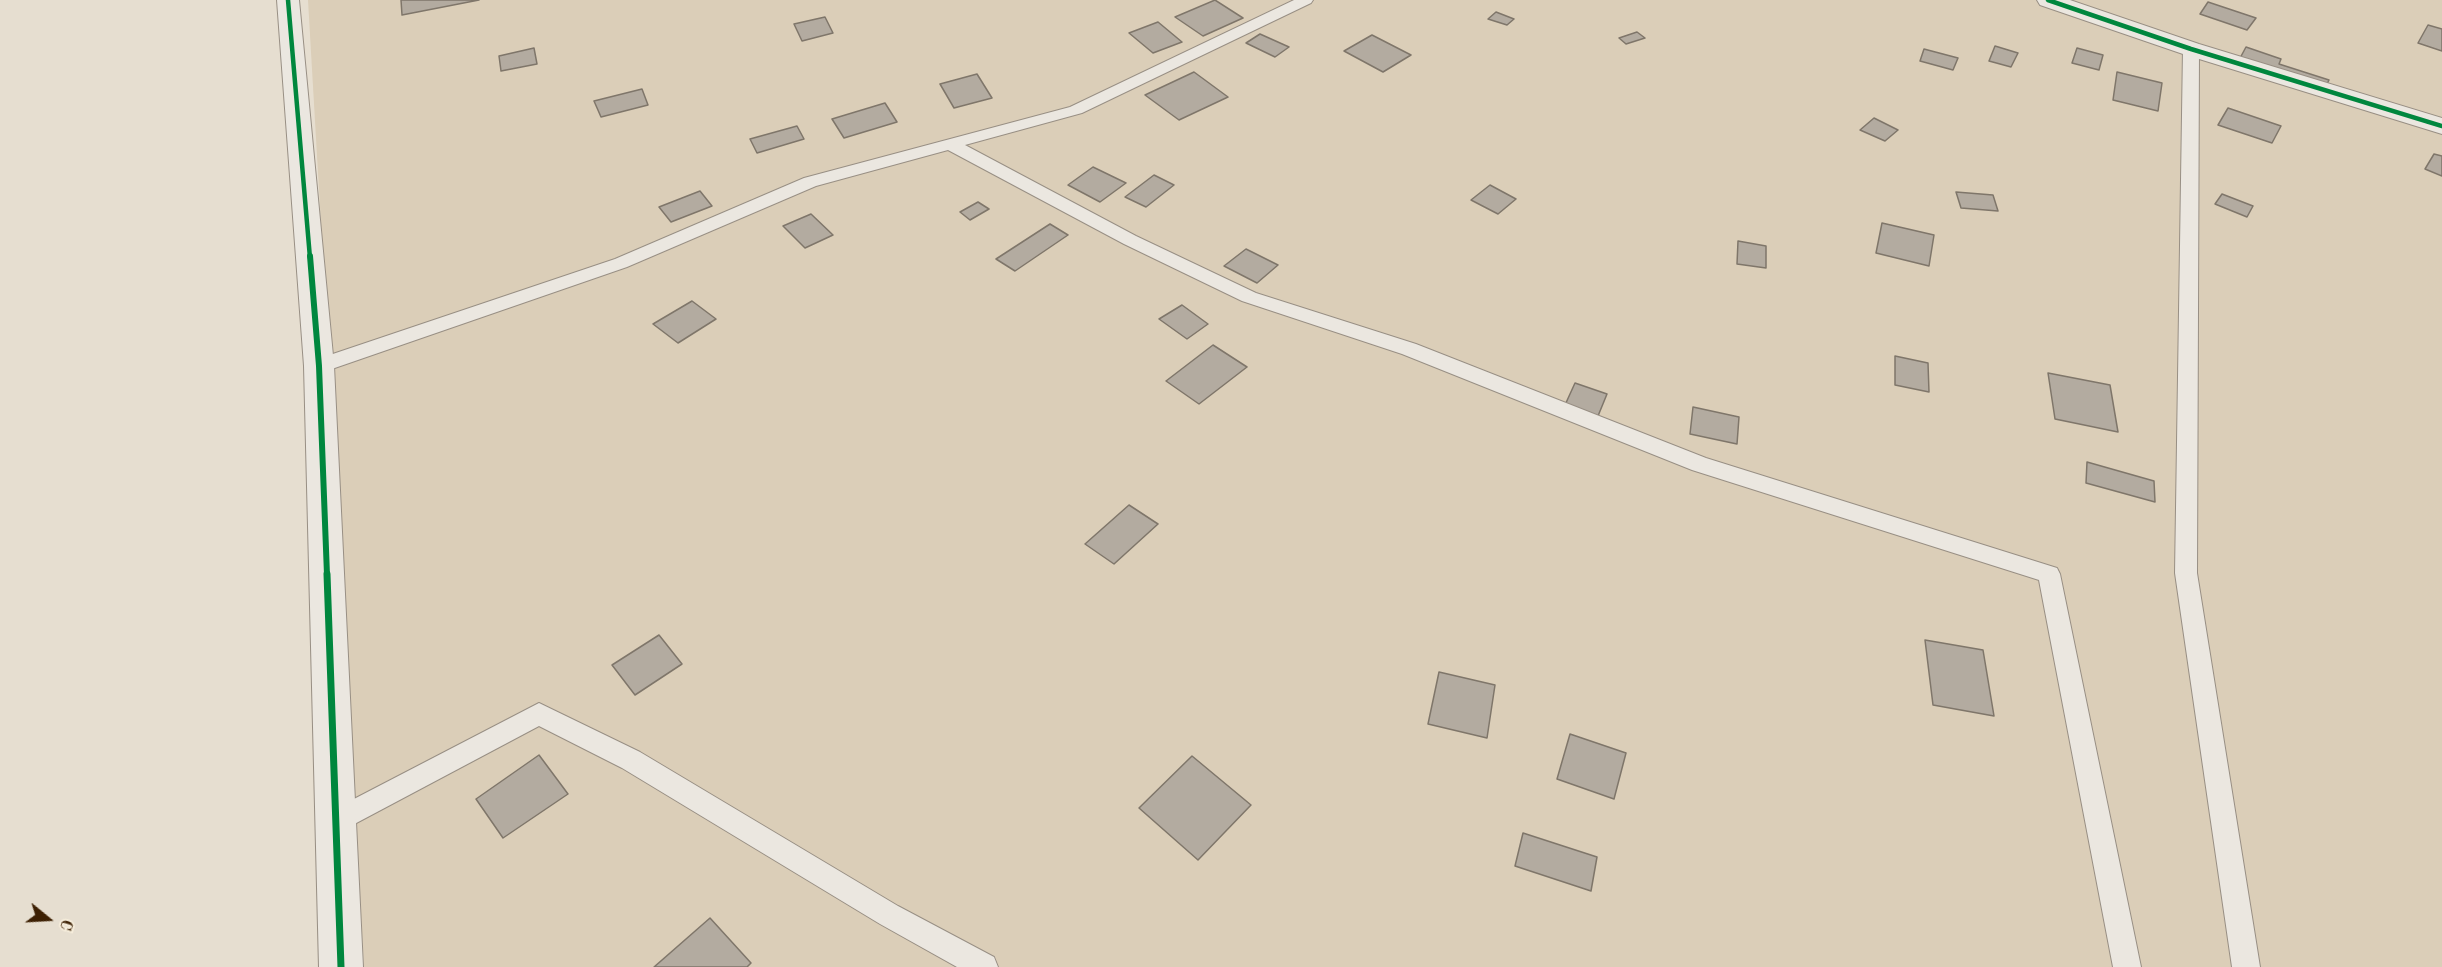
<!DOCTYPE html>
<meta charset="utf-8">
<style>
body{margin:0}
#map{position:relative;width:2442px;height:967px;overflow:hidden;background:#e6ded0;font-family:"Old Standard TT",serif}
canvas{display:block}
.north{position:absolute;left:18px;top:889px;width:60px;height:60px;-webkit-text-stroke:4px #f5ecda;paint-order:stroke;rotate:108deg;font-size:16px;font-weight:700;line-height:24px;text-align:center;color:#3d2003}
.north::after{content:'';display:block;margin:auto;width:21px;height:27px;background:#3d2003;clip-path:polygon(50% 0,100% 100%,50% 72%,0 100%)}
</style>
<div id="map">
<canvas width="2442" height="967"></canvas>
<div class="north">С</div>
</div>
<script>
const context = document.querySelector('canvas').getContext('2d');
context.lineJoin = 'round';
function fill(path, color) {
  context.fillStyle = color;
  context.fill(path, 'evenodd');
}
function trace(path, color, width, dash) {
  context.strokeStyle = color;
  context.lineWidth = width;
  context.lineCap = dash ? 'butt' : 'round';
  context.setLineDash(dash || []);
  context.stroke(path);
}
fill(new Path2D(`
 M 308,0 L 2442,0 L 2442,967 L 364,967 Z`), '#dbceb8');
const building = new Path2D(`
 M 401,0 L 479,0 L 402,15 Z
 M 1215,0 L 1243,18 L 1203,36 L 1175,17 Z
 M 2208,2 L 2256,18 L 2247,30 L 2200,14 Z
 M 1496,12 L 1514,19 L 1507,25 L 1488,19 Z
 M 825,17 L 833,33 L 802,41 L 794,24 Z
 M 1158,22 L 1182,42 L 1153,53 L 1129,33 Z
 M 2428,25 L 2442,29 L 2442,51 L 2418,43 Z
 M 1637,32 L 1645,38 L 1626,44 L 1619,38 Z
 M 1260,34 L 1289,47 L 1275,57 L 1246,43 Z
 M 1372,35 L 1411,55 L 1383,72 L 1344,51 Z
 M 1995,46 L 2018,53 L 2011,67 L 1989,61 Z
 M 2246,47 L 2281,59 L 2279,64 L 2329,80 L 2325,88 L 2239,60 Z
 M 534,48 L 537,64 L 501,71 L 499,56 Z
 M 2077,48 L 2103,55 L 2099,70 L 2072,63 Z
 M 1924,49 L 1958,58 L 1953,70 L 1920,61 Z
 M 1194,72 L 1228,97 L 1179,120 L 1145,95 Z
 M 2117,72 L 2162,83 L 2158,111 L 2113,100 Z
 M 977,74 L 992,98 L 954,108 L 940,84 Z
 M 642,89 L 648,105 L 601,117 L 594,101 Z
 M 885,103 L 897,122 L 844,138 L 832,119 Z
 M 2228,108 L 2281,126 L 2272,143 L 2218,125 Z
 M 1874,118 L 1898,130 L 1885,141 L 1860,130 Z
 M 797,126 L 804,139 L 757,153 L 750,139 Z
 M 2434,154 L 2442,156 L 2442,176 L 2425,169 Z
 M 1093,167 L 1126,183 L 1100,202 L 1068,185 Z
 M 1154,175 L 1174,185 L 1146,207 L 1125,197 Z
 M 1490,185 L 1516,199 L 1498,214 L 1471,200 Z
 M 700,191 L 712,206 L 671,222 L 659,207 Z
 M 1956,192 L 1993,195 L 1998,211 L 1961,208 Z
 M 2222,194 L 2253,206 L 2247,217 L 2215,204 Z
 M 978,202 L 989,209 L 970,220 L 960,212 Z
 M 811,214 L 833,235 L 805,248 L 783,226 Z
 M 1882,223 L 1934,235 L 1929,266 L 1876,253 Z
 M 1050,224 L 1068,235 L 1015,271 L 996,259 Z
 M 1738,241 L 1766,246 L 1766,268 L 1737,264 Z
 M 1246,249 L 1278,265 L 1257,283 L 1224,266 Z
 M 692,301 L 716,319 L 678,343 L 653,324 Z
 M 1182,305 L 1208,324 L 1187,339 L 1159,319 Z
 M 1213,345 L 1247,367 L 1199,404 L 1166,381 Z
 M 1895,356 L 1928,363 L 1929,392 L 1895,385 Z
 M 2048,373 L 2110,385 L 2118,432 L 2055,419 Z
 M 1575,383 L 1607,394 L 1598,416 L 1565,405 Z
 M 1693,407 L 1739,417 L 1737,444 L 1690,434 Z
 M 2087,462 L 2154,481 L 2155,502 L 2086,483 Z
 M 1129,505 L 1158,524 L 1114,564 L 1085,544 Z
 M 659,635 L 682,664 L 635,695 L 612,665 Z
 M 1925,640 L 1983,650 L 1994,716 L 1933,705 Z
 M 1439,672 L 1495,685 L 1487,738 L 1428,724 Z
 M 1570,734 L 1626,753 L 1614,799 L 1557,779 Z
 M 539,755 L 568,794 L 503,838 L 476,799 Z
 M 1192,756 L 1251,805 L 1198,860 L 1139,808 Z
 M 1523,833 L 1597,857 L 1591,891 L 1515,866 Z
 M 710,918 L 751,963 L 747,967 L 654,967 Z`);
fill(building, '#b3aba0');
trace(building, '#7f766a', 1.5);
const lane = new Path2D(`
 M 1294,0 L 1313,0 L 1311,3 L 1082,113 L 965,145 L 1136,236 L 1256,293 L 1416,344 L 1706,458 L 2057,568 L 2060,574 L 2141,967 L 2113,967 L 2039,580 L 1692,470 L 1402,354 L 1242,301 L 1124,244 L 948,150 L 816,186 L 627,267 L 326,371 L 319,373 L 312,371 L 309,366 L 312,361 L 615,259 L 804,178 L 1070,107 Z
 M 2191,44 L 2199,49 L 2197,573 L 2260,967 L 2232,967 L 2175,573 L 2183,49 Z
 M 539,703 L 640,752 L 898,906 L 994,957 L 998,967 L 957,967 L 880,924 L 622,768 L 539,726 L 345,829 L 336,833 L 327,829 L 323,821 L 327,813 Z`);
const street = new Path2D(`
 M 277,0 L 299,0 L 334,366 L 363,967 L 319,967 L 304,366 Z
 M 2037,0 L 2070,0 L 2199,44 L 2442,118 L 2442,134 L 2183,54 L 2040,5 Z`);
trace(lane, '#988f84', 2);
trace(street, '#988f84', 2);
fill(lane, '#ebe7e0');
fill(street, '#ebe7e0');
trace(new Path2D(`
 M 288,0 L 310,258
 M 2048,0 L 2191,49 L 2442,126`), '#00873e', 4.5);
trace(new Path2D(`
 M 310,256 L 319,366 L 327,575`), '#00873e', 6);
trace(new Path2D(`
 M 327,574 L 341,967`), '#00873e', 7);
</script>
